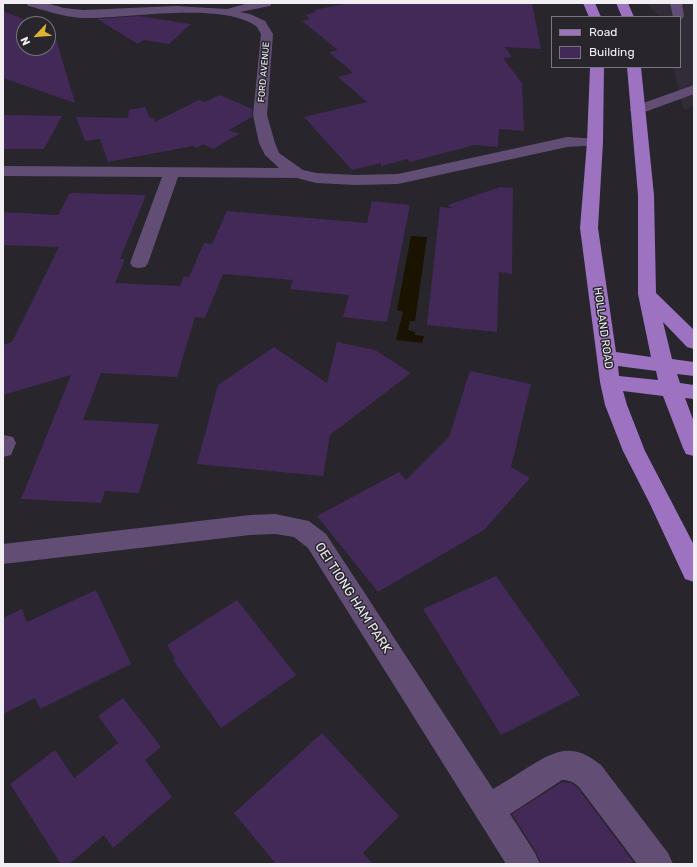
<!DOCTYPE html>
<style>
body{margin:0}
#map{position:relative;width:697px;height:867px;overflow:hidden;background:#28252c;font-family:Rubik,sans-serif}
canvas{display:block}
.frame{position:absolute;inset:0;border:4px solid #f0eef3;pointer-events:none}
.legend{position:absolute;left:551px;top:16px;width:130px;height:52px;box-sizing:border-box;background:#28252c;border:1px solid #78757c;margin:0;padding:5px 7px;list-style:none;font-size:12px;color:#f0eef3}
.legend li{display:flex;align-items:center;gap:8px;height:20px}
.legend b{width:20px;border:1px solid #78757c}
.north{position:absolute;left:16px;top:16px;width:40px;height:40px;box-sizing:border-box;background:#28252c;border:1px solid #78757c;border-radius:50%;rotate:244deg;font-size:11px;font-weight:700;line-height:16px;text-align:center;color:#f0eef3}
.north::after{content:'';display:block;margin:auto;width:14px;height:18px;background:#ddb133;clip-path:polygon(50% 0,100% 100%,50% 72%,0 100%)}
</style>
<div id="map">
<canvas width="697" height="867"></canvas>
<div class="frame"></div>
<ul class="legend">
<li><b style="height:5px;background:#9c72c1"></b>Road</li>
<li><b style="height:11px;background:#432958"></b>Building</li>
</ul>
<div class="north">N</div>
</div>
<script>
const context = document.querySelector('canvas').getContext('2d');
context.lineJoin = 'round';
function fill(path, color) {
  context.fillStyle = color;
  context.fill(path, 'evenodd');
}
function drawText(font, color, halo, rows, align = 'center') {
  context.font = font + ' Rubik,sans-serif';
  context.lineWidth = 3;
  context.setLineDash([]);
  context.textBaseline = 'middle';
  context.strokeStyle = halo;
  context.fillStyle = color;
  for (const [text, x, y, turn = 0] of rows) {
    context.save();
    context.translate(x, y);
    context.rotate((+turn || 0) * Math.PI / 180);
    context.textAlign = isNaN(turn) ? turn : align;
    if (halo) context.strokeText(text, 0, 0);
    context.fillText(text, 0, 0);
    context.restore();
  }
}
fill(new Path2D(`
 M 645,3 L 694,3 L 694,106 L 684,110 L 673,67 L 680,67 L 680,17 L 660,17 Z`), '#322c38');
fill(new Path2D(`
 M 411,236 L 427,237 L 415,321 L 410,321 L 408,330 L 415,332 L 415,335 L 424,336 L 422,343 L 396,340 L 403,312 L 397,310 Z`), '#1a1302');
fill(new Path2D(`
 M 349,3 L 532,3 L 541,49 L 505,47 L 512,57 L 503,58 L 522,83 L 524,131 L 499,129 L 498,147 L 474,145 L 410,162 L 407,159 L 381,166 L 381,163 L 352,170 L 304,117 L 367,102 L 338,77 L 353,73 L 329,52 L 338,50 L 302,21 L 310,19 L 305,15 L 316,12 L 314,10 Z
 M 3,11 L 35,24 L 24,24 L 24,48 L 48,48 L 48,29 L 54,32 L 75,103 L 3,78 Z
 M 139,16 L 191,24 L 169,44 L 143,40 L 138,44 L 97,19 Z
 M 220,95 L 252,109 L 252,117 L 229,130 L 239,134 L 213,149 L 203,144 L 197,148 L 193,146 L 108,162 L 100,139 L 85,141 L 76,117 L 128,118 L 129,110 L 145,107 L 150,118 L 154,118 L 155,122 L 199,100 L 205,102 Z
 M 3,115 L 62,116 L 44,149 L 3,149 Z
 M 500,187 L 513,188 L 512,274 L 499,272 L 497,332 L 427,325 L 440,207 L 452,208 L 448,205 Z
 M 70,193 L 146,195 L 120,259 L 125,259 L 115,283 L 180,286 L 184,276 L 189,277 L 204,243 L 212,244 L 227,211 L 367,223 L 372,201 L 410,205 L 387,322 L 343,317 L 349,295 L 290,289 L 293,280 L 223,274 L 205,318 L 195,317 L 177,377 L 101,373 L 83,420 L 159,424 L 139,493 L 105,491 L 101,503 L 21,499 L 71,375 L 3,395 L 3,345 L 12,342 L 59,247 L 3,245 L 3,212 L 58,215 Z
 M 337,342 L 375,350 L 411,373 L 330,435 L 323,476 L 197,464 L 218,385 L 274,347 L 327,383 Z
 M 470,371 L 531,384 L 511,467 L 530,478 L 484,530 L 378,592 L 317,516 L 399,472 L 406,480 L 449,437 Z
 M 496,576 L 580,695 L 501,735 L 423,609 Z
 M 96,590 L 131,664 L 40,709 L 35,698 L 3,714 L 3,618 L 22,609 L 27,622 Z
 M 237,600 L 296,675 L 221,728 L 173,660 L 175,658 L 167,645 Z
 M 123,698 L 161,747 L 145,760 L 172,797 L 113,848 L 104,835 L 69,864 L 61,864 L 10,784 L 55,750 L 74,778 L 118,743 L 98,716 Z
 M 322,733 L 399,816 L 363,853 L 373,864 L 276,864 L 234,813 Z
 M 562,782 L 571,783 L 578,788 L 635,864 L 541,864 L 536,852 L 512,814 Z`), '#432958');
fill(new Path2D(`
 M 26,3 L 46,3 L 64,8 L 83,10 L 176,6 L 227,9 L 249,3 L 272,3 L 270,6 L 240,12 L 250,14 L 265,21 L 273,34 L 267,115 L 275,143 L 279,153 L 303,170 L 316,173 L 356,175 L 398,174 L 567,137 L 600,139 L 603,142 L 600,145 L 567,147 L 398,184 L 356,185 L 316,183 L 297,178 L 178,177 L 148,263 L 145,267 L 139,268 L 133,267 L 130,263 L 162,177 L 3,176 L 3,166 L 279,168 L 265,155 L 259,143 L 253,115 L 261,34 C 259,31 258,28 256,26 C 221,1 124,19 81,18 C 63,17 45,10 28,6 Z
 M 670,3 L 682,3 L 684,16 L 682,19 L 673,17 Z
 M 694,85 L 694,94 L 642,113 L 637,114 L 632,113 L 630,110 L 632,107 Z
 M 3,435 L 13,437 L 16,443 L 11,455 L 3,457 Z
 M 275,514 L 309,521 L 326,534 L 493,789 C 506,781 518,774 530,766 C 558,749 573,743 601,765 L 668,853 L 673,864 L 637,864 L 579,787 C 573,782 570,780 562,780 L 510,814 L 535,853 L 540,864 L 506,864 L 308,548 L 294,537 L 275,534 L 250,535 L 3,564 L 3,544 L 250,515 Z`), '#624e74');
fill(new Path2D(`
 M 583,3 L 595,3 L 601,17 L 589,17 Z
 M 616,3 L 628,3 L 634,17 L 622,17 Z
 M 590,67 L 604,67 L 603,142 L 598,228 L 616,352 L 651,357 L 638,294 L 638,195 L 627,67 L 641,67 L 654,195 L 656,293 L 694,330 L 694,349 L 687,347 L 663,322 L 672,359 L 694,362 L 694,376 L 677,374 L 680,383 L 694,385 L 694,399 L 685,398 L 694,422 L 694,456 L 686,454 L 683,448 L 663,396 L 623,391 L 627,405 L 645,451 L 694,545 L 694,582 L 685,579 L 649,502 L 623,451 L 605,405 L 600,382 L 580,228 L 587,142 ZM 618,366 L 656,371 L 658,380 L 619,376 Z`), '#9c72c1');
drawText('9px', '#f0eef3', '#28252c', [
 ["FORD AVENUE",264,72,-85]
]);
drawText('11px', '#f0eef3', '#28252c', [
 ["HOLLAND ROAD",603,328,82]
]);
drawText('13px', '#f0eef3', '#28252c', [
 ["OEI TIONG HAM PARK",353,598,57]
]);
</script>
